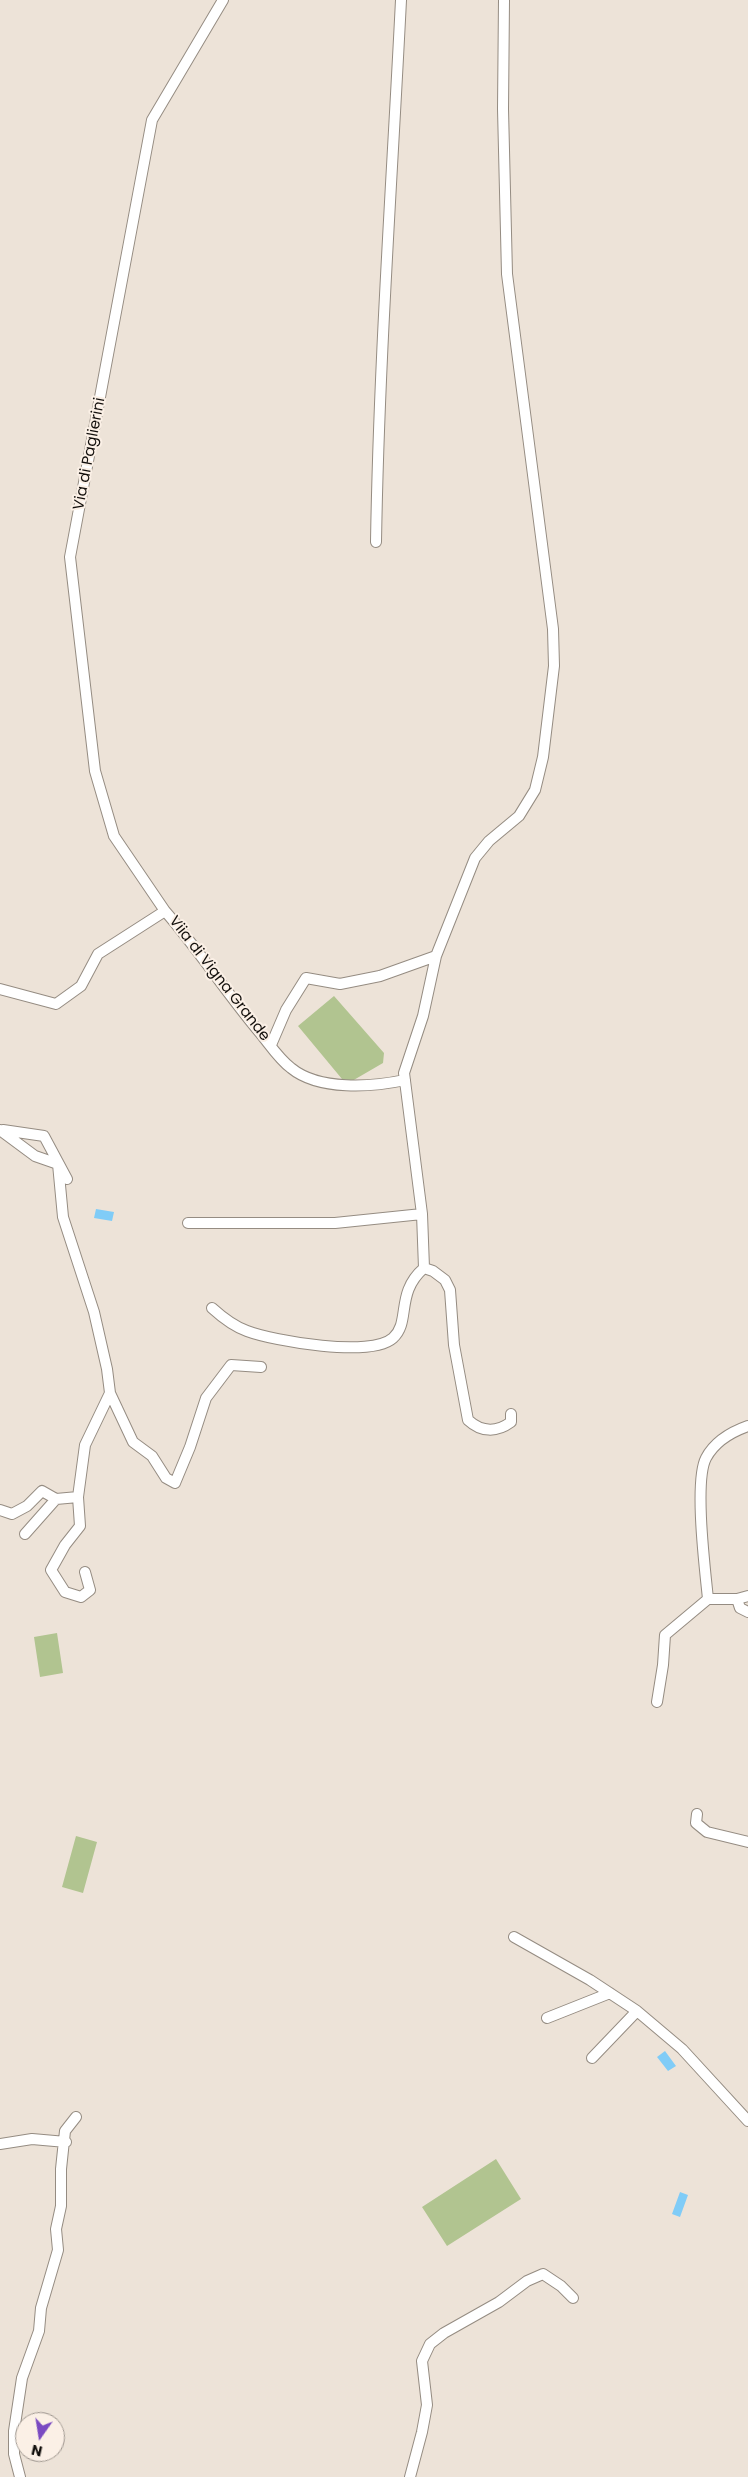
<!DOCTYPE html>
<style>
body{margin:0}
#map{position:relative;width:748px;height:2477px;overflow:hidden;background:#ede3d8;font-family:Poppins,sans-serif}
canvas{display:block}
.north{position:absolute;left:15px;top:2412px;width:50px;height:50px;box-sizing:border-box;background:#fbf0e6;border:1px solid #9e968f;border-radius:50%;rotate:193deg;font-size:14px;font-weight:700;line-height:20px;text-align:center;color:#120f0c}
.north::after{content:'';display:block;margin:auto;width:18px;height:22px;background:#7a4ac2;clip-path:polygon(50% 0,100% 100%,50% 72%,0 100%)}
</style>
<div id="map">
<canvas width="748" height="2477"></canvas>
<div class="north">N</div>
</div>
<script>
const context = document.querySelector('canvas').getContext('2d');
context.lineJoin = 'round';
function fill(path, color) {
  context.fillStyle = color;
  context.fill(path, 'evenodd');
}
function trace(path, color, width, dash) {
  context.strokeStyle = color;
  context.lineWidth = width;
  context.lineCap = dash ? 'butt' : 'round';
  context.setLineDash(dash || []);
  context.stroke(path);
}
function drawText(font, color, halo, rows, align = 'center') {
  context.font = font + ' Poppins,sans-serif';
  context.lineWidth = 4;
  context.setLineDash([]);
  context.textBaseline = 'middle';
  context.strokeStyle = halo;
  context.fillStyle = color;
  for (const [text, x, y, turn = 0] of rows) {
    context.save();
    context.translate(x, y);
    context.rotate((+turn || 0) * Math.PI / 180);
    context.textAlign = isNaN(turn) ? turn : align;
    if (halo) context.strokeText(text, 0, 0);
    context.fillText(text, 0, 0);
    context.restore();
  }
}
fill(new Path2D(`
 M 334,996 L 384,1053 L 383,1063 L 352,1081 L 342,1079 L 298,1026 Z
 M 57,1633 L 63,1673 L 40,1677 L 34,1637 Z
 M 76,1836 L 97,1842 L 83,1893 L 62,1887 Z
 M 496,2159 L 521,2199 L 447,2246 L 422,2207 Z`), '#b1c490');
fill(new Path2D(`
 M 96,1209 L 114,1212 L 112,1221 L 94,1218 Z
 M 665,2051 L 676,2066 L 668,2071 L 657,2057 Z
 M 680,2192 L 688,2195 L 680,2217 L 672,2214 Z`), '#80ccf7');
const street = new Path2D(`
 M 376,542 C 379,361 392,181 401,0
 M 165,911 L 114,836 L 95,771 L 70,557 L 152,120 L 223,0
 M 0,989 L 56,1004 L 81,986 L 98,954 L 165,911 C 199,950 227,994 261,1034 C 270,1045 279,1059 291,1068 C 319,1091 372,1087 405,1080
 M 271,1045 L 286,1010 L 306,978 L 340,984 L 380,976 L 436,956
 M 0,1130 L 35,1156 L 58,1164 L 63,1217 L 94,1312 L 107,1369 L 110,1393 L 85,1445 L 78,1497 L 80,1526 L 65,1545 L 51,1570 L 65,1592 L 81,1597 L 90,1590 L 85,1572
 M 3,1130 L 44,1136 L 67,1179
 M 188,1223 L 335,1223 L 422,1214
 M 424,1268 L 422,1214 L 404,1073 L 423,1016 L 436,956 L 475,858 L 489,841 L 519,816 L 535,790 L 543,757 L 554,666 L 553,629 L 507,274 L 503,109 L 504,0
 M 212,1308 C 223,1318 233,1326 247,1331 C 274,1341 371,1358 393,1338 C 411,1322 395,1293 424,1268 L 433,1271 L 445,1280 L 450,1290 L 454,1345 L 468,1420 C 481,1432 496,1433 511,1422 L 511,1414
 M 110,1393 L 133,1442 L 152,1456 L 166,1478 L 175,1483 L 190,1447 L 206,1398 L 231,1365 L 261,1367
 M 0,1510 L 12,1514 L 27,1506 L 42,1491 L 56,1499
 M 25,1534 L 56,1499 L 78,1497
 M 708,1599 L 737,1599 L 740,1608 L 748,1612
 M 737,1599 L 748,1596
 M 657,1702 L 663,1665 L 665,1635 L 708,1599 C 705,1569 694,1481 706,1458 C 715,1441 731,1432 748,1426
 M 697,1814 L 696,1823 L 707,1832 L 748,1842
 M 514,1937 L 590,1980 L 637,2011 L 682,2049 L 748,2121
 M 547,2018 L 610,1993
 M 592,2058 L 637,2011
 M 0,2144 L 32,2139 L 66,2142
 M 20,2477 L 14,2454 L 14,2431 L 22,2378 L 39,2331 L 41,2308 L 58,2250 L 56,2229 L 61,2206 L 61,2169 L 65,2131 L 76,2117
 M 410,2477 L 422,2432 L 427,2405 L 422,2361 L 430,2344 L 444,2333 L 499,2302 L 527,2281 L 543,2274 L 561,2286 L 573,2298`);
trace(street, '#958c82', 12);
trace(street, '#fff', 10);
drawText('15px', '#120f0c', '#fbf0e6', [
 ["Via di Paglierini",90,454,-79],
 ["Viia di Vigna Grande",219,979,52]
]);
</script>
